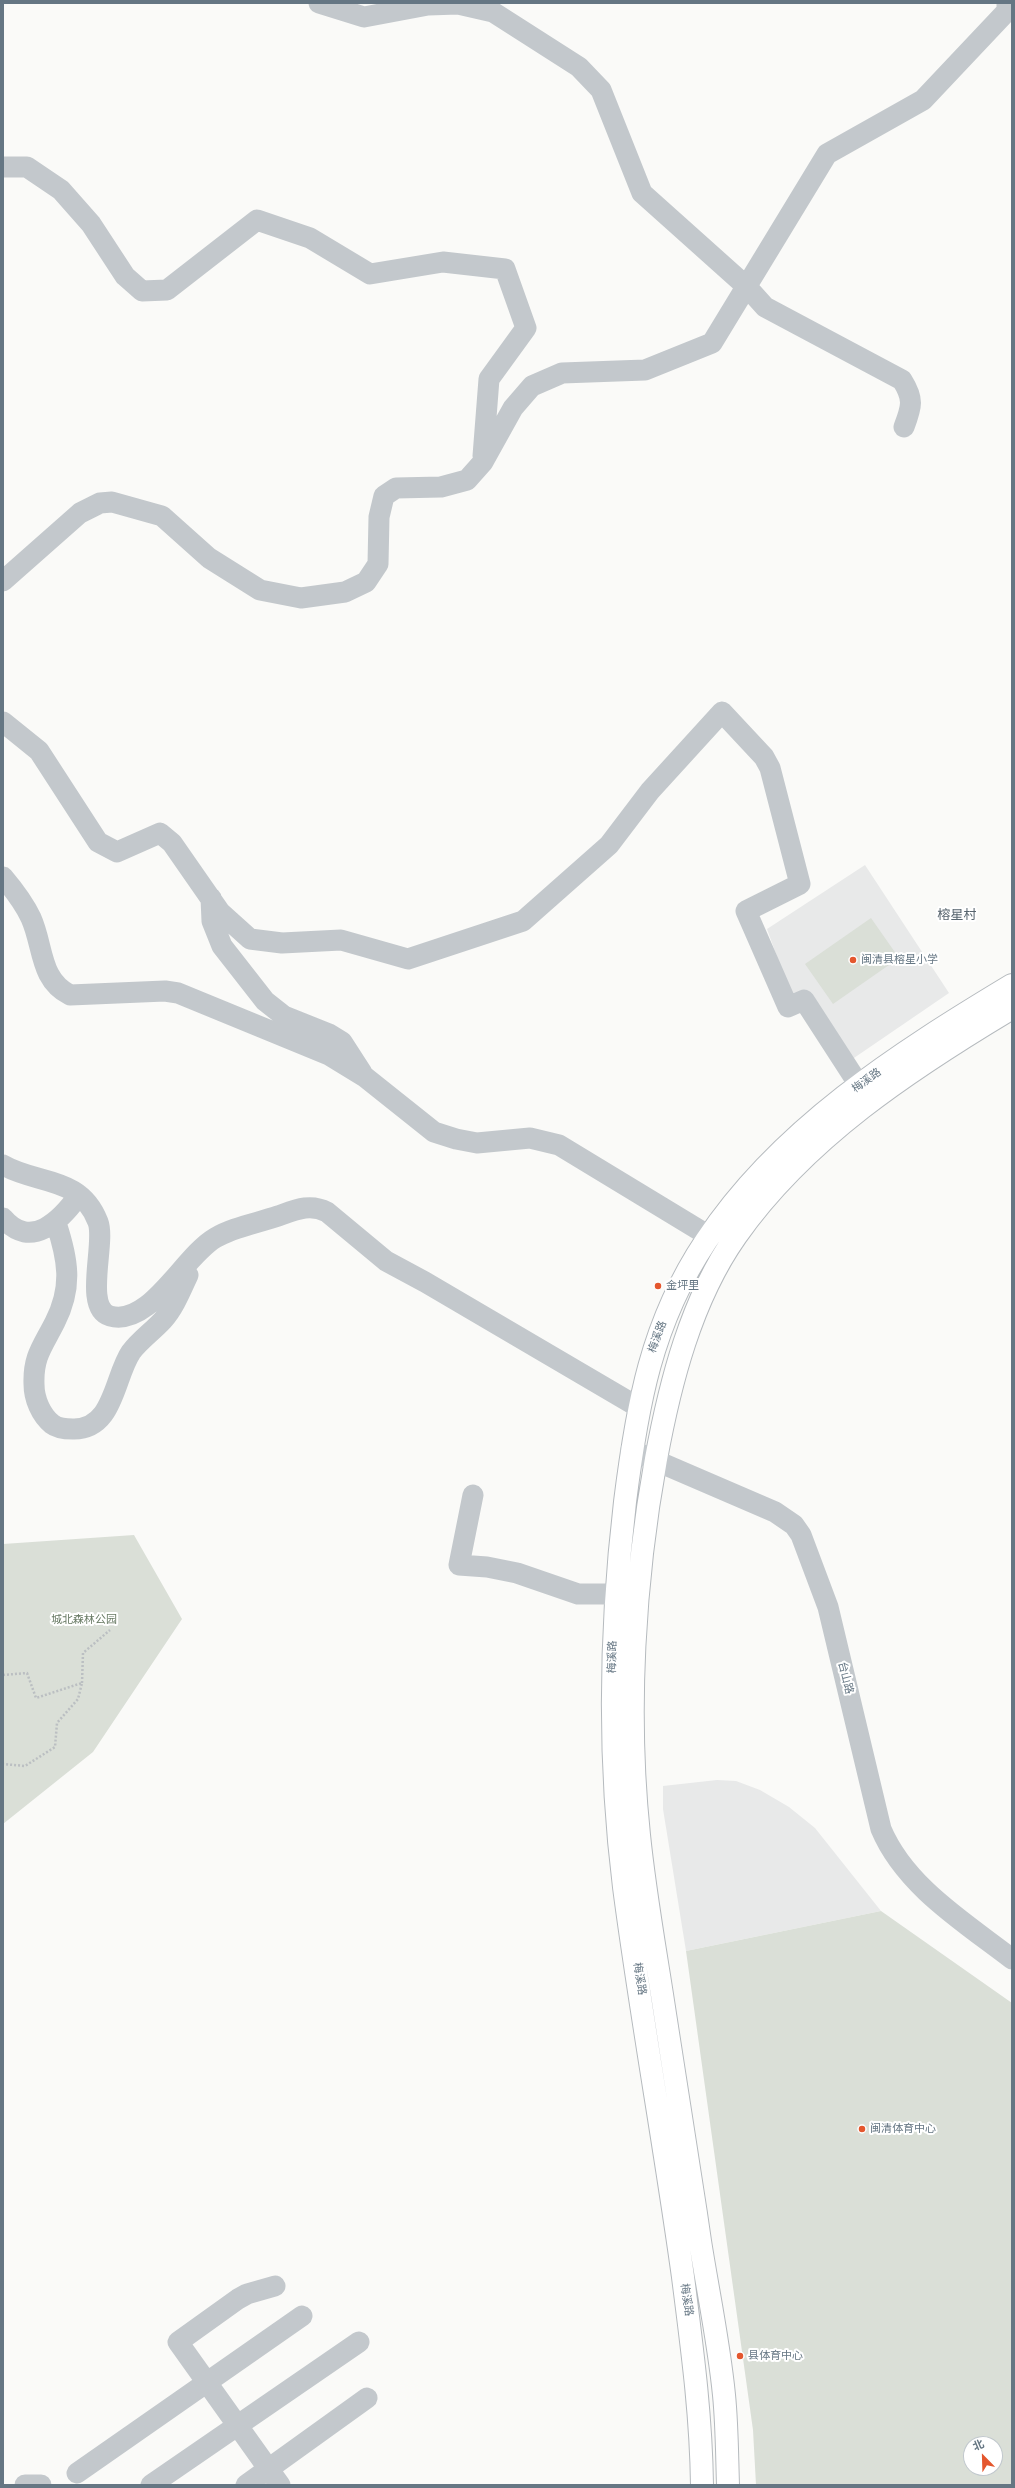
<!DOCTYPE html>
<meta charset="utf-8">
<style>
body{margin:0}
#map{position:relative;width:1015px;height:2488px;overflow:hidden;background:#fafaf8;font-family:"Nunito Sans","Noto Sans SC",sans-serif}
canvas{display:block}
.frame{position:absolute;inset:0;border:4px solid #657683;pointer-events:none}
.north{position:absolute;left:963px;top:2436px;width:40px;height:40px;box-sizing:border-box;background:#fff;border:1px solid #c1c8cd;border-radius:50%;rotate:337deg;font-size:11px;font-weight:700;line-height:16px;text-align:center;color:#657683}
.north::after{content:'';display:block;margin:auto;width:14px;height:18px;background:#e4572e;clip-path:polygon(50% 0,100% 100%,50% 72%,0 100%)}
</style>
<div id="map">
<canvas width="1015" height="2488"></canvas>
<div class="frame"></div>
<div class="north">北</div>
</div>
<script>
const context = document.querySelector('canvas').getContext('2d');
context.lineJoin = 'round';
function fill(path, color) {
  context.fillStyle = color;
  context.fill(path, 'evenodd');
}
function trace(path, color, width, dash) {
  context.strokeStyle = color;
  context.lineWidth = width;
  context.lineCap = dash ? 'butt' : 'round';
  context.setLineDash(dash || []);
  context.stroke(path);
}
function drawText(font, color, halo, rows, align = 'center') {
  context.font = font + ' "Nunito Sans","Noto Sans SC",sans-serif';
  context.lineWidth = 4;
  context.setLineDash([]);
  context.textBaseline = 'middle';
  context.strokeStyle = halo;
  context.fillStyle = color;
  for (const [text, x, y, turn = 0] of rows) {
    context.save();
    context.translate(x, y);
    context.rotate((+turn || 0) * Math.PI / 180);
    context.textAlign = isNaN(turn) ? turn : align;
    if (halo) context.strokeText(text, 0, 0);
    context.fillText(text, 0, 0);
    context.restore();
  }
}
fill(new Path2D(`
 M 865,865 L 949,993 L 851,1060 L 791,996 L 767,929 Z
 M 717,1780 L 736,1781 L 760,1790 L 789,1807 L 815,1828 L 881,1911 L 686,1951 L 663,1809 L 663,1786 Z`), '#e8e9e9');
fill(new Path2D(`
 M 871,918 L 899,958 L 833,1004 L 805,964 Z
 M 134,1535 L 182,1619 L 93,1752 L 3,1824 L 3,1544 Z
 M 881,1911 L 1012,2003 L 1012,2485 L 756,2485 L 753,2430 L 686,1951 ZM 971,2444 L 995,2444 L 995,2468 L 971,2468 Z`), '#dadfd7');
const major = new Path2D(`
 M 702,2485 C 701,2413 692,2348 683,2277 C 665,2146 641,2017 624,1887 C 608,1759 610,1630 625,1502 C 637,1406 651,1323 706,1241 C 780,1129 899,1053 1012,985
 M 728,2485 C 727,2455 727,2425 724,2395 C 719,2343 708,2292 700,2241 C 689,2165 677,2089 665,2014 C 656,1954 645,1895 639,1835 C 626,1712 634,1580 656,1459 C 670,1383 691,1300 736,1236 C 805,1138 910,1069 1012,1008`);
trace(major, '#b5babe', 24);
trace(new Path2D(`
 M 3,1675 L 27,1673 L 36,1698 L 82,1683 L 78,1699 L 57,1723 L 55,1747 L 25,1766 L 3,1764
 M 82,1683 L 83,1653 L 110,1630`), '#bbbfc2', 2.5, [2, 2]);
trace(new Path2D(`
 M 319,3 L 364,17 L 428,5 L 458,4 L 493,12 L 579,67 L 601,90 L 642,193 L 747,287 L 765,307 L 902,380 C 914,399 912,406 904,427
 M 3,167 L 27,167 L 61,190 L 91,224 L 125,276 L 142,291 L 167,290 L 257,220 L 310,238 L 370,274 L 443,262 L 505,269 L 526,328 L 489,379 L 483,456
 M 3,581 L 80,513 L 100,503 L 112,502 L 162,516 L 209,558 L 260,590 L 301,598 L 345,592 L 366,582 L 378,564 L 379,517 L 384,496 L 396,488 L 441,487 L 467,480 L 483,462 L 513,408 L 532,386 L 562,373 L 645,370 L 712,343 L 827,154 L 923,100 L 1007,11 L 1007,3
 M 3,722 L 39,751 L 98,842 L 117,852 L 160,833 L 172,843 L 220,912 L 250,939 L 282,943 L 341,940 L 408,959 L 523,921 L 609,845 L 650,791 L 722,712 L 764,757 L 770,768 L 800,884 L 746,911 L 788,1007 L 804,1000 L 859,1085
 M 3,877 C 14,890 24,903 31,918 C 44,947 39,979 70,995 L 165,991 L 178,993 L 329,1055 L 365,1077 L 434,1132 L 456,1139 L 477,1143 L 530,1138 L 559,1145 L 709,1236
 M 211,898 L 212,921 L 222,946 L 265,1001 L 284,1016 L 329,1034 L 342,1042 L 362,1073
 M 3,1165 C 37,1185 80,1175 98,1222 C 106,1243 83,1308 110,1316 C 150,1327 183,1257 215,1238 C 233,1227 258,1223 278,1216 C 295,1210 310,1203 327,1212 L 386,1261 L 425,1282 L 638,1407
 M 3,1218 C 31,1251 61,1220 79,1195
 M 56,1223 C 68,1259 73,1287 55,1322 C 43,1346 33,1356 34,1384 C 34,1399 41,1415 52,1424 C 57,1428 66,1429 73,1429 C 114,1430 114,1377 131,1352 C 140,1340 153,1331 163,1320 C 174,1308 181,1290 188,1275
 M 631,1450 L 775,1512 L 794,1525 L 801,1535 L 828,1607 L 881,1829 C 905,1886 964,1922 1012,1959
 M 473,1495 L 459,1565 L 487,1567 L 517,1573 L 578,1594 L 615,1594
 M 275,2286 L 247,2294 L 238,2299 L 178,2342 L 280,2485
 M 77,2473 L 302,2316
 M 25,2485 L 41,2485
 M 151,2485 L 359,2342
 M 246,2485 L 367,2398`), '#c3c8cc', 21);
trace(major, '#fff', 22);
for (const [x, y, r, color] of [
 [853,960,4,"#e4572e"],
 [658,1286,4,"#e4572e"],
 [862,2129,4,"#e4572e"],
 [740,2356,4,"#e4572e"]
]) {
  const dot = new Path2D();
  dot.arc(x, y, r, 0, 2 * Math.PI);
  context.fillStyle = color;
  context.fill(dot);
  trace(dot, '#fff', 1.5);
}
drawText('11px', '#657683', '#fff', [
 ["闽清县榕星小学",861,960],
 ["金坪里",666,1286],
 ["闽清体育中心",870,2129],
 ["县体育中心",748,2356]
], 'left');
drawText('11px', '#657683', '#fff', [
 ["梅溪路",867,1081,-36],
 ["梅溪路",658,1337,-70],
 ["梅溪路",613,1657,-89],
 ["台山路",845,1678,76],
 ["梅溪路",639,1979,81],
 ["梅溪路",686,2300,82]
]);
drawText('11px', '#687a64', '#fff', [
 ["城北森林公园",84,1620]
]);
drawText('13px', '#57646e', '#fff', [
 ["榕星村",957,916]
]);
</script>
